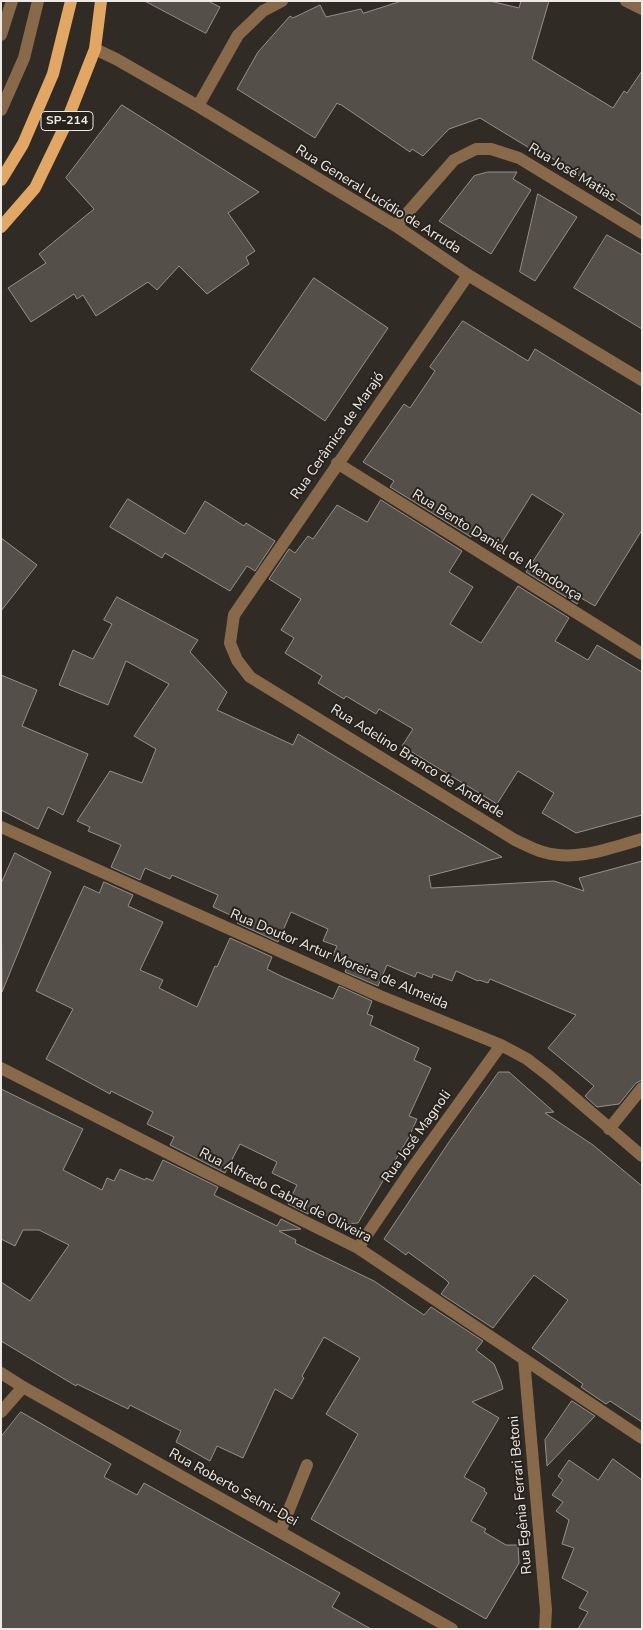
<!DOCTYPE html>
<meta charset="utf-8">
<style>
body{margin:0}
#map{position:relative;width:643px;height:1630px;overflow:hidden;background:#312b26;font-family:"Nunito Sans",sans-serif}
canvas{display:block}
.frame{position:absolute;inset:0;border:2px solid #edeae6;pointer-events:none}
</style>
<div id="map">
<canvas width="643" height="1630"></canvas>
<div class="frame"></div>
</div>
<script>
const context = document.querySelector('canvas').getContext('2d');
context.lineJoin = 'round';
function fill(path, color) {
  context.fillStyle = color;
  context.fill(path, 'evenodd');
}
function trace(path, color, width, dash) {
  context.strokeStyle = color;
  context.lineWidth = width;
  context.lineCap = dash ? 'butt' : 'round';
  context.setLineDash(dash || []);
  context.stroke(path);
}
function drawText(font, color, halo, rows, align = 'center') {
  context.font = font + ' "Nunito Sans",sans-serif';
  context.lineWidth = 4;
  context.setLineDash([]);
  context.textBaseline = 'middle';
  context.strokeStyle = halo;
  context.fillStyle = color;
  for (const [text, x, y, turn = 0] of rows) {
    context.save();
    context.translate(x, y);
    context.rotate((+turn || 0) * Math.PI / 180);
    context.textAlign = isNaN(turn) ? turn : align;
    if (halo) context.strokeText(text, 0, 0);
    context.fillText(text, 0, 0);
    context.restore();
  }
}
const building = new Path2D(`
 M 145,1 L 208,1 L 220,7 L 206,33 Z
 M 402,1 L 490,1 L 519,8 L 521,1 L 549,1 L 532,59 L 613,108 L 624,91 L 627,93 L 642,71 L 642,216 L 533,146 L 531,149 L 480,118 L 449,129 L 423,156 L 412,149 L 410,152 L 340,104 L 340,105 L 337,103 L 315,138 L 237,89 L 258,52 L 290,16 L 293,18 L 320,5 L 326,17 L 361,9 L 363,13 Z
 M 122,105 L 259,192 L 228,213 L 255,251 L 246,257 L 249,264 L 207,294 L 179,266 L 157,290 L 148,282 L 96,316 L 83,295 L 77,299 L 74,294 L 31,322 L 8,288 L 46,263 L 39,254 L 94,209 L 66,178 Z
 M 488,172 L 517,172 L 513,179 L 531,190 L 491,254 L 439,221 L 474,176 Z
 M 538,194 L 577,217 L 535,281 L 520,272 Z
 M 607,235 L 642,255 L 642,329 L 574,288 Z
 M 314,278 L 388,328 L 325,421 L 251,370 Z
 M 463,321 L 528,361 L 535,349 L 642,415 L 642,530 L 595,606 L 581,598 L 577,604 L 526,572 L 564,514 L 532,494 L 501,544 L 487,535 L 485,537 L 475,531 L 471,537 L 390,487 L 394,481 L 363,462 L 404,404 L 410,408 L 435,371 L 430,367 Z
 M 128,499 L 185,534 L 205,501 L 244,526 L 246,523 L 275,541 L 255,571 L 247,566 L 230,591 L 165,553 L 162,558 L 110,527 Z
 M 381,500 L 462,551 L 449,572 L 473,587 L 450,624 L 481,643 L 518,586 L 569,618 L 555,641 L 588,660 L 597,645 L 642,672 L 642,815 L 576,833 L 542,813 L 554,793 L 518,771 L 497,804 L 402,746 L 413,729 L 379,709 L 376,714 L 346,696 L 344,699 L 318,683 L 322,676 L 285,653 L 294,638 L 281,630 L 301,599 L 269,579 L 289,549 L 295,553 L 308,536 L 313,539 L 337,505 L 367,522 Z
 M 1,538 L 37,565 L 1,611 Z
 M 117,597 L 198,640 L 190,652 L 227,692 L 217,710 L 293,745 L 298,734 L 502,857 L 429,876 L 431,888 L 554,881 L 584,891 L 579,878 L 642,861 L 642,1080 L 636,1083 L 619,1104 L 597,1107 L 585,1096 L 594,1086 L 548,1048 L 576,1015 L 490,979 L 488,983 L 479,980 L 478,981 L 456,971 L 452,981 L 433,974 L 432,978 L 417,972 L 415,977 L 387,965 L 378,986 L 345,972 L 349,962 L 333,955 L 337,946 L 323,941 L 328,929 L 291,912 L 278,942 L 237,923 L 239,919 L 213,907 L 218,895 L 172,875 L 170,879 L 145,868 L 140,880 L 111,867 L 121,845 L 88,831 L 90,827 L 77,821 L 110,771 L 142,783 L 156,749 L 134,736 L 169,684 L 126,661 L 108,705 L 59,685 L 73,650 L 93,659 L 112,624 L 104,620 Z
 M 1,675 L 37,690 L 22,726 L 88,754 L 63,815 L 48,807 L 38,829 L 1,810 Z
 M 15,853 L 51,872 L 2,992 L 1,884 Z
 M 104,882 L 133,895 L 128,906 L 163,922 L 140,970 L 163,980 L 159,988 L 197,1007 L 215,966 L 217,967 L 230,938 L 272,957 L 267,969 L 281,976 L 333,999 L 339,986 L 372,1001 L 367,1014 L 373,1016 L 370,1025 L 419,1048 L 414,1060 L 431,1068 L 409,1116 L 417,1119 L 409,1137 L 358,1223 L 343,1224 L 311,1208 L 308,1214 L 288,1204 L 297,1185 L 272,1173 L 277,1162 L 240,1144 L 225,1173 L 170,1145 L 174,1137 L 147,1124 L 153,1112 L 111,1091 L 110,1094 L 46,1059 L 73,1009 L 36,991 L 84,886 L 99,893 Z
 M 499,1072 L 509,1072 L 554,1112 L 545,1113 L 593,1145 L 642,1186 L 642,1422 L 610,1401 L 606,1404 L 581,1387 L 583,1384 L 532,1348 L 568,1300 L 534,1275 L 493,1328 L 441,1294 L 449,1283 L 445,1279 L 408,1252 L 406,1255 L 384,1239 L 449,1142 Z
 M 1,1089 L 83,1129 L 63,1170 L 102,1190 L 107,1178 L 114,1181 L 120,1169 L 145,1180 L 146,1178 L 153,1181 L 163,1160 L 218,1187 L 214,1195 L 277,1226 L 281,1219 L 301,1229 L 279,1231 L 296,1240 L 295,1243 L 374,1281 L 424,1315 L 431,1307 L 483,1341 L 476,1350 L 494,1364 L 501,1381 L 503,1389 L 472,1402 L 499,1418 L 464,1477 L 485,1489 L 484,1491 L 487,1493 L 471,1521 L 486,1529 L 484,1532 L 506,1545 L 518,1545 L 519,1563 L 486,1619 L 311,1519 L 358,1434 L 326,1414 L 360,1358 L 324,1337 L 302,1376 L 304,1378 L 292,1399 L 275,1389 L 243,1458 L 217,1446 L 210,1461 L 176,1442 L 181,1431 L 130,1405 L 128,1409 L 77,1384 L 76,1386 L 1,1341 L 1,1282 L 30,1301 L 69,1245 L 39,1230 L 23,1230 L 15,1246 L 1,1239 Z
 M 572,1401 L 595,1416 L 547,1466 L 545,1440 Z
 M 21,1412 L 111,1464 L 104,1477 L 137,1495 L 144,1483 L 340,1593 L 332,1607 L 371,1629 L 1,1629 L 1,1437 Z
 M 613,1459 L 642,1480 L 642,1629 L 578,1629 L 588,1612 L 579,1608 L 588,1592 L 562,1578 L 574,1548 L 562,1544 L 569,1520 L 556,1511 L 563,1502 L 552,1495 L 563,1480 L 558,1476 L 569,1460 L 598,1480 Z`);
fill(building, '#554f49');
trace(building, '#979089', 1);
trace(new Path2D(`
 M 626,1 L 642,9
 M 1,35 L 12,1
 M 95,49 L 116,59 L 198,106 L 396,226 L 468,275 L 642,380
 M 198,106 L 238,35 L 263,11 L 282,1
 M 1,110 L 24,58 L 38,1
 M 396,226 L 454,160 L 476,149 L 491,149 L 519,158 L 642,233
 M 468,275 L 234,615 L 230,643 L 237,660 L 250,677 L 515,840 C 524,844 534,850 543,852 C 576,862 610,848 642,839
 M 337,463 L 642,654
 M 1,827 L 380,996 L 501,1045 L 527,1059 L 549,1076 L 642,1156
 M 1,1068 L 197,1168 L 358,1248 L 642,1438
 M 609,1129 L 642,1088
 M 358,1248 L 413,1167 L 501,1045
 M 524,1359 L 546,1610 L 545,1629
 M 1,1373 L 23,1387 L 452,1629
 M 1,1412 L 23,1387
 M 280,1532 L 307,1465`), '#886a4b', 12);
trace(new Path2D(`
 M 1,180 L 23,144 L 53,74 L 71,1
 M 1,227 L 35,188 L 64,128 L 95,49 L 101,1`), '#e3a764', 12);
for (const [x, y, w] of [
 [67,121,52]
]) {
  const box = new Path2D();
  box.roundRect(x - w / 2, y - 9.5, w, 19, 4);
  context.fillStyle = '#27221c';
  context.fill(box);
  trace(box, '#edeae6', 1);
}
drawText('bold 12px', '#edeae6', null, [
 ["SP-214",67,121]
]);
drawText('14px', '#edeae6', '#27221c', [
 ["Rua José Matias",572,173,31],
 ["Rua General Lucídio de Arruda",378,200,32],
 ["Rua Cerâmica de Marajó",338,436,-55],
 ["Rua Bento Daniel de Mendonça",497,546,32],
 ["Rua Adelino Branco de Andrade",417,762,32],
 ["Rua Doutor Artur Moreira de Almeida",339,960,23],
 ["Rua José Magnoli",417,1137,-55],
 ["Rua Alfredo Cabral de Oliveira",285,1196,27],
 ["Rua Roberto Selmi-Dei",233,1488,29],
 ["Rua Egênia Ferrari Betoni",521,1495,-95]
]);
</script>
